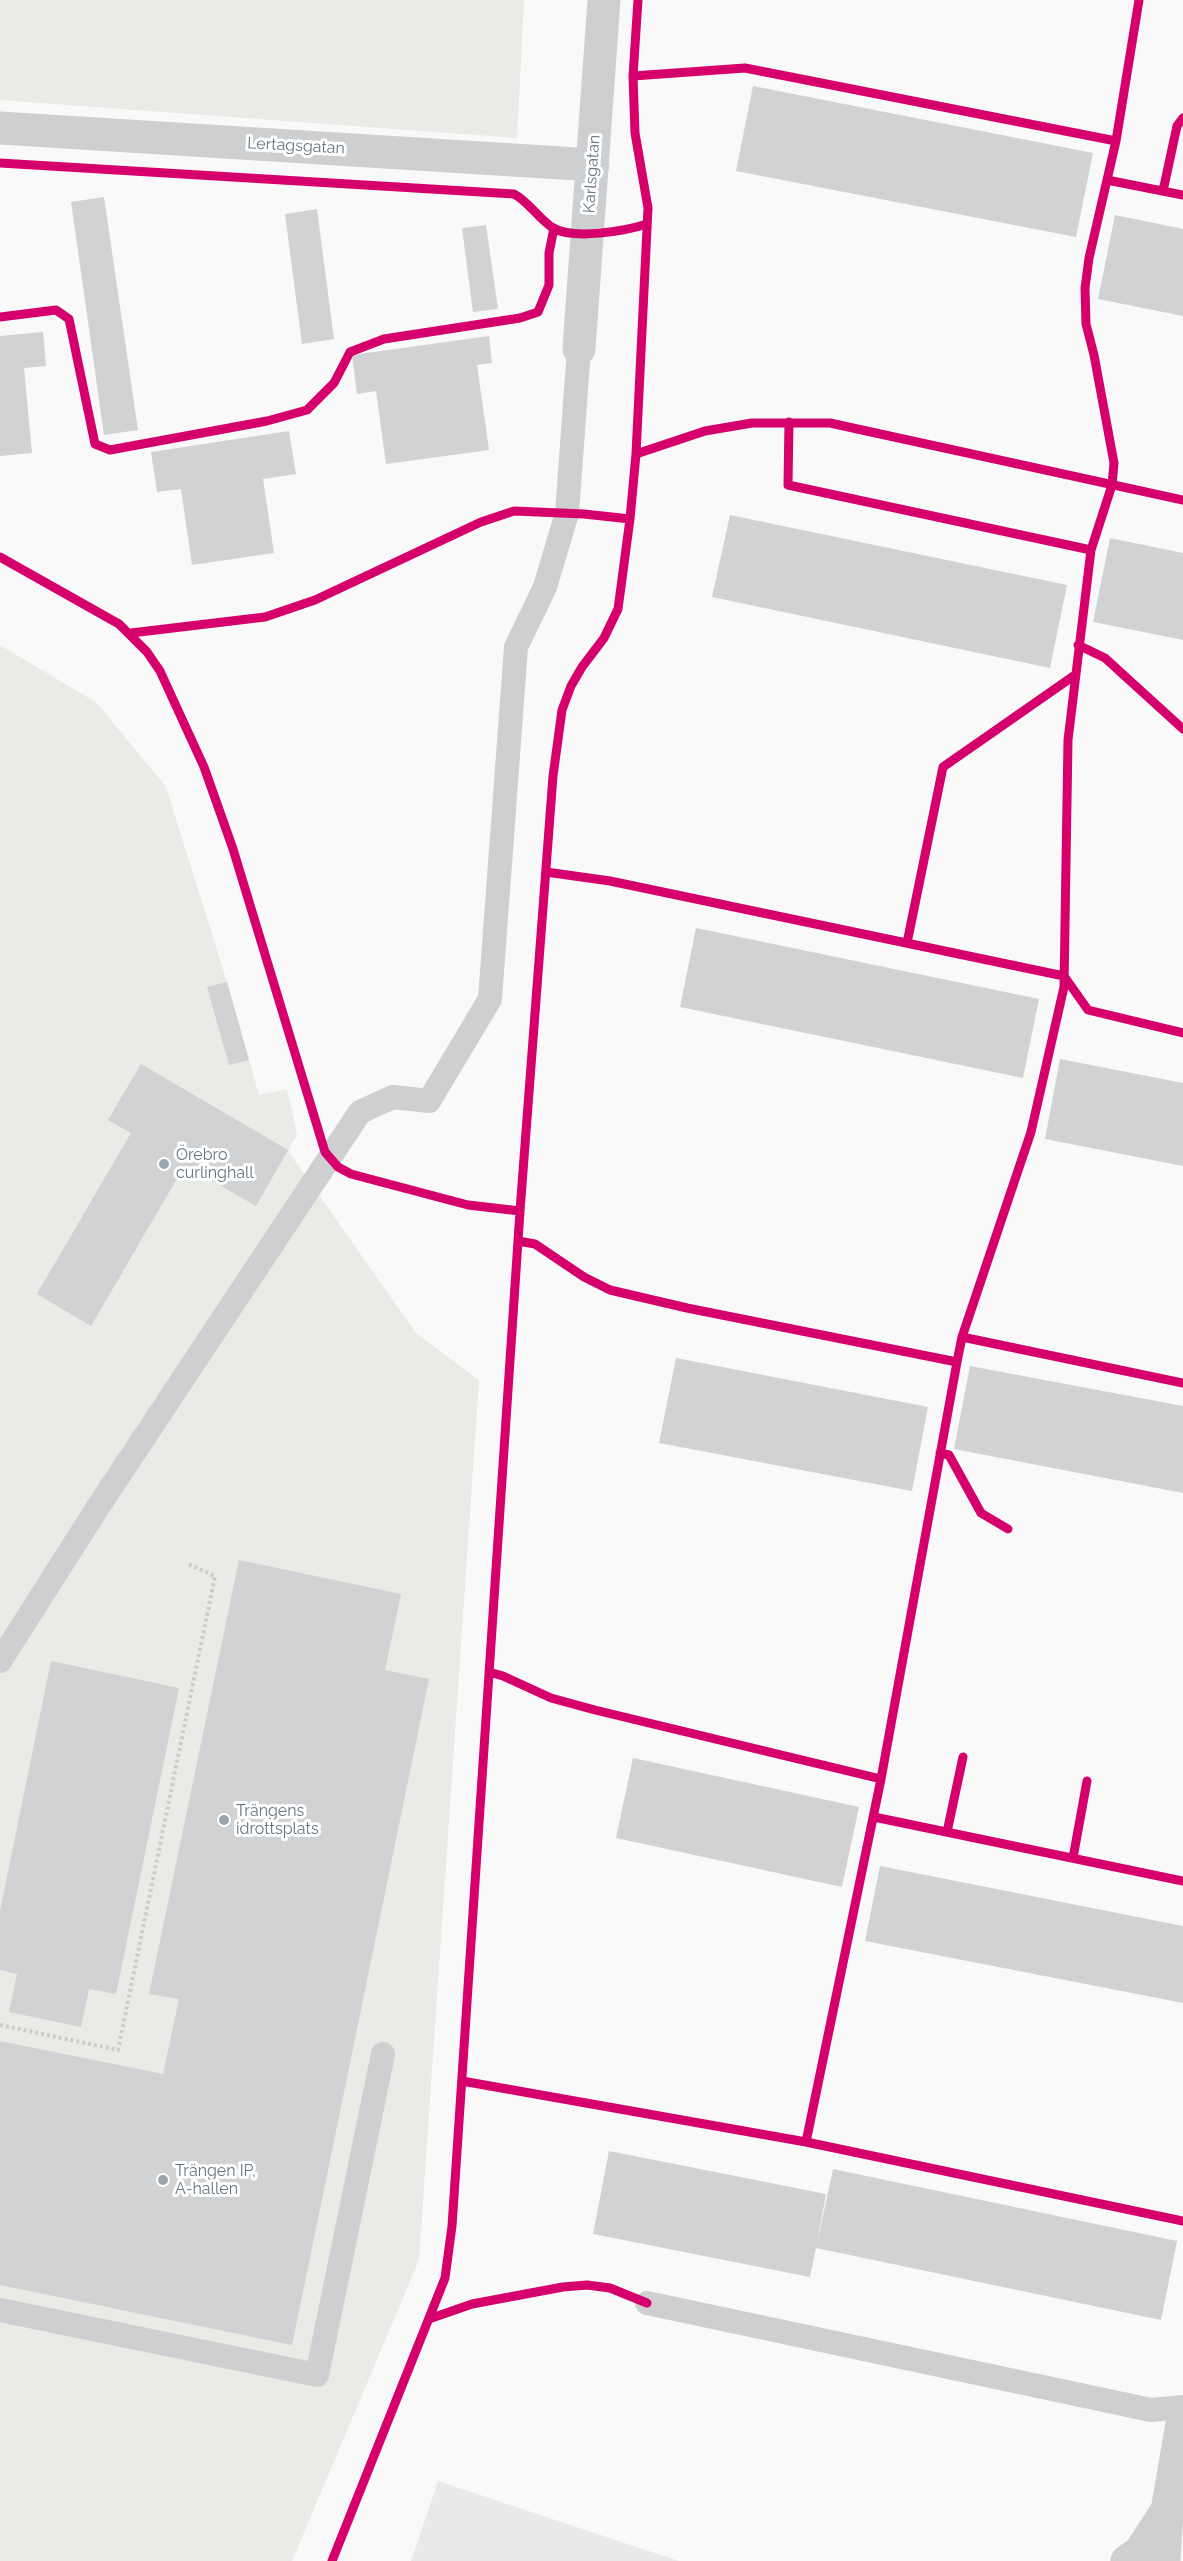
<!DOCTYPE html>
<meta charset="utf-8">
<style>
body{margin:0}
canvas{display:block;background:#f9f9f9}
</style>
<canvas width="1183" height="2561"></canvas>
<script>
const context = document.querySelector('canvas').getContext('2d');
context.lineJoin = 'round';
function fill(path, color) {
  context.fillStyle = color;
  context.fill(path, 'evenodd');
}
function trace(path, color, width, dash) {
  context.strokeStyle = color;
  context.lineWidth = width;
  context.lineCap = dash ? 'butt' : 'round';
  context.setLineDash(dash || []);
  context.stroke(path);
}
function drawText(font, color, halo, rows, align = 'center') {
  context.font = font + ' Raleway,sans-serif';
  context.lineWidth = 6;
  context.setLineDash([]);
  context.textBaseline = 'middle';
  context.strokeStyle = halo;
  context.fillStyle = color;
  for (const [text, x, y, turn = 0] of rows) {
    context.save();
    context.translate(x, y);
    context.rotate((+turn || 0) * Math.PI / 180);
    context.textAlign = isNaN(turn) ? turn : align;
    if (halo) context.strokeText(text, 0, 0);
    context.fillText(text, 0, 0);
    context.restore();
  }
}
fill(new Path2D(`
 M 438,2481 L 679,2561 L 411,2561 Z`), '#e8e9e9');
fill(new Path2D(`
 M 0,0 L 524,0 L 517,138 L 0,100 Z
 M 0,645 L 97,703 L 166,787 L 227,982 L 259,1095 L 287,1089 L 297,1135 L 288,1151 L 416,1333 L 479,1380 L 419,2260 L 292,2561 L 0,2561 Z`), '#e8ebe6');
fill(new Path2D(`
 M 753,86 L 1093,153 L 1076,237 L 736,171 Z
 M 104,197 L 138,430 L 104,435 L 71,202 Z
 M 317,209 L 334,339 L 302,344 L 285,214 Z
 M 1115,215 L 1183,229 L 1183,316 L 1098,299 Z
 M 486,225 L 498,309 L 473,312 L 462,228 Z
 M 43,332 L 46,366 L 24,368 L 32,453 L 0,456 L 0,336 Z
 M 489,336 L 492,363 L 477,365 L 489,450 L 386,464 L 376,391 L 357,394 L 352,355 Z
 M 289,431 L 296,474 L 263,479 L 274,553 L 192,565 L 181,489 L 157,492 L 151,452 Z
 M 730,515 L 1067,585 L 1050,668 L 712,597 Z
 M 1110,538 L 1183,553 L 1183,640 L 1093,622 Z
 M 696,928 L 1039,999 L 1023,1078 L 680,1007 Z
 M 227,982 L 249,1060 L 229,1065 L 207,987 Z
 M 1060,1059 L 1183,1083 L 1183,1166 L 1045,1139 Z
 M 141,1064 L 288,1150 L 256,1206 L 185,1165 L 91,1326 L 37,1294 L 131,1133 L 108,1120 Z
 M 676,1358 L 928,1407 L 912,1491 L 659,1443 Z
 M 970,1366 L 1183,1406 L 1183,1493 L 954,1449 Z
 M 239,1560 L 401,1594 L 385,1670 L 429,1679 L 292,2345 L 0,2285 L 0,2041 L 163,2074 L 179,1999 L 149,1994 Z
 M 51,1661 L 179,1688 L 116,1994 L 89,1989 L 81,2027 L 9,2012 L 17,1974 L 0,1970 L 0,1911 Z
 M 633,1758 L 859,1807 L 842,1887 L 616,1838 Z
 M 880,1866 L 1183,1926 L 1183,2003 L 865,1941 Z
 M 609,2151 L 826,2194 L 817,2244 L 833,2169 L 1177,2241 L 1161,2320 L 816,2248 L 810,2277 L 593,2234 Z`), '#d0d2d3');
trace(new Path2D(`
 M 0,2025 L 118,2050 L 215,1576 L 186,1563`), '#cbcccd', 4, [3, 3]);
trace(new Path2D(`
 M 0,1661 L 98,1507 L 360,1112 L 393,1097 L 429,1101 L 490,999 L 516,647 L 545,587 L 567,513 L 579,349
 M 647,2303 L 1151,2410 L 1183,2407
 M 0,2310 L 317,2375 L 383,2054`), '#cecfd0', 24);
trace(new Path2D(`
 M 0,128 L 593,165
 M 579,349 L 604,0
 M 1127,2561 L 1140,2552 L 1166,2512
 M 1164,2561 L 1167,2511 L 1183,2418`), '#cecfd0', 33);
trace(new Path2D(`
 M 633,76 L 745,68 L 1116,141
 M 0,163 L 514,194 C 529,202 539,219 553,228 C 574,240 625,231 647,224
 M 1107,180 L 1183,195
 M 1163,191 L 1177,126 L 1183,118
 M 0,317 L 56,310 L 69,319 L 95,444 L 110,450 L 267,421 L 307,410 L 334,383 L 350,352 L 384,339 L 520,318 L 538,312 L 549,285 L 549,253 L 554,228
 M 789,422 L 788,485 L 1091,550
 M 636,454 L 705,431 L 752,423 L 830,423 L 1183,500
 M 0,557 L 119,624 L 147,652 L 160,671 L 204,767 L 233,849 L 325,1152 L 338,1167 L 351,1174 L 468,1205 L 520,1211
 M 131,633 L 265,617 L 315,600 L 481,522 L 514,511 L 584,514 L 630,519
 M 1078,645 L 1105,658 L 1183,729
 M 546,872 L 610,881 L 1064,976 L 1088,1010 L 1183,1033
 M 907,943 L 943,767 L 1075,675
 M 518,1241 L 535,1244 L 584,1277 L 610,1290 L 687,1308 L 957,1362
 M 962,1337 L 1183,1383
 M 940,1453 L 949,1455 L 981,1513 L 1008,1529
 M 489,1672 L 503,1676 L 551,1698 L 595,1710 L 881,1779
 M 874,1817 L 1183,1881
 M 947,1832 L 963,1757
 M 1073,1858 L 1087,1781
 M 462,2081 L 806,2142 L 1183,2221
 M 806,2142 L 881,1779 L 957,1362 L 962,1337 L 1031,1132 L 1064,987 L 1068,740 L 1091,550 L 1112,485 L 1114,463 L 1094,355 L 1086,324 L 1085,288 L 1089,258 L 1116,141 L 1139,0
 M 429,2319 L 472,2304 L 563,2287 L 587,2285 L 610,2288 L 647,2303
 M 332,2561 L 445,2278 L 452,2226 L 520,1211 L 553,776 L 562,710 L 571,686 L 582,667 L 604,638 L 618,609 L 630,519 L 636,454 L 648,208 L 635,133 L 633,76 L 638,0`), '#d6006c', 9);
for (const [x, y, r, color] of [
 [164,1164,6,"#99a4ac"],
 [224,1820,6,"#99a4ac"],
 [163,2180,6,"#99a4ac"]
]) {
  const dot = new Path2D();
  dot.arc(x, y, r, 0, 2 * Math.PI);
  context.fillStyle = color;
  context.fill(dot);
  trace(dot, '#fff', 2);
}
drawText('16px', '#657683', '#fff', [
 ["Lertagsgatan",296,146,3],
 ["Karlsgatan",592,174,-86]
]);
drawText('16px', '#657683', '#fff', [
 ["Örebro",176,1155],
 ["curlinghall",176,1173],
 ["Trängens",236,1811],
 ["idrottsplats",236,1829],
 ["Trängen IP,",175,2171],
 ["A-hallen",175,2189]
], 'left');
</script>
